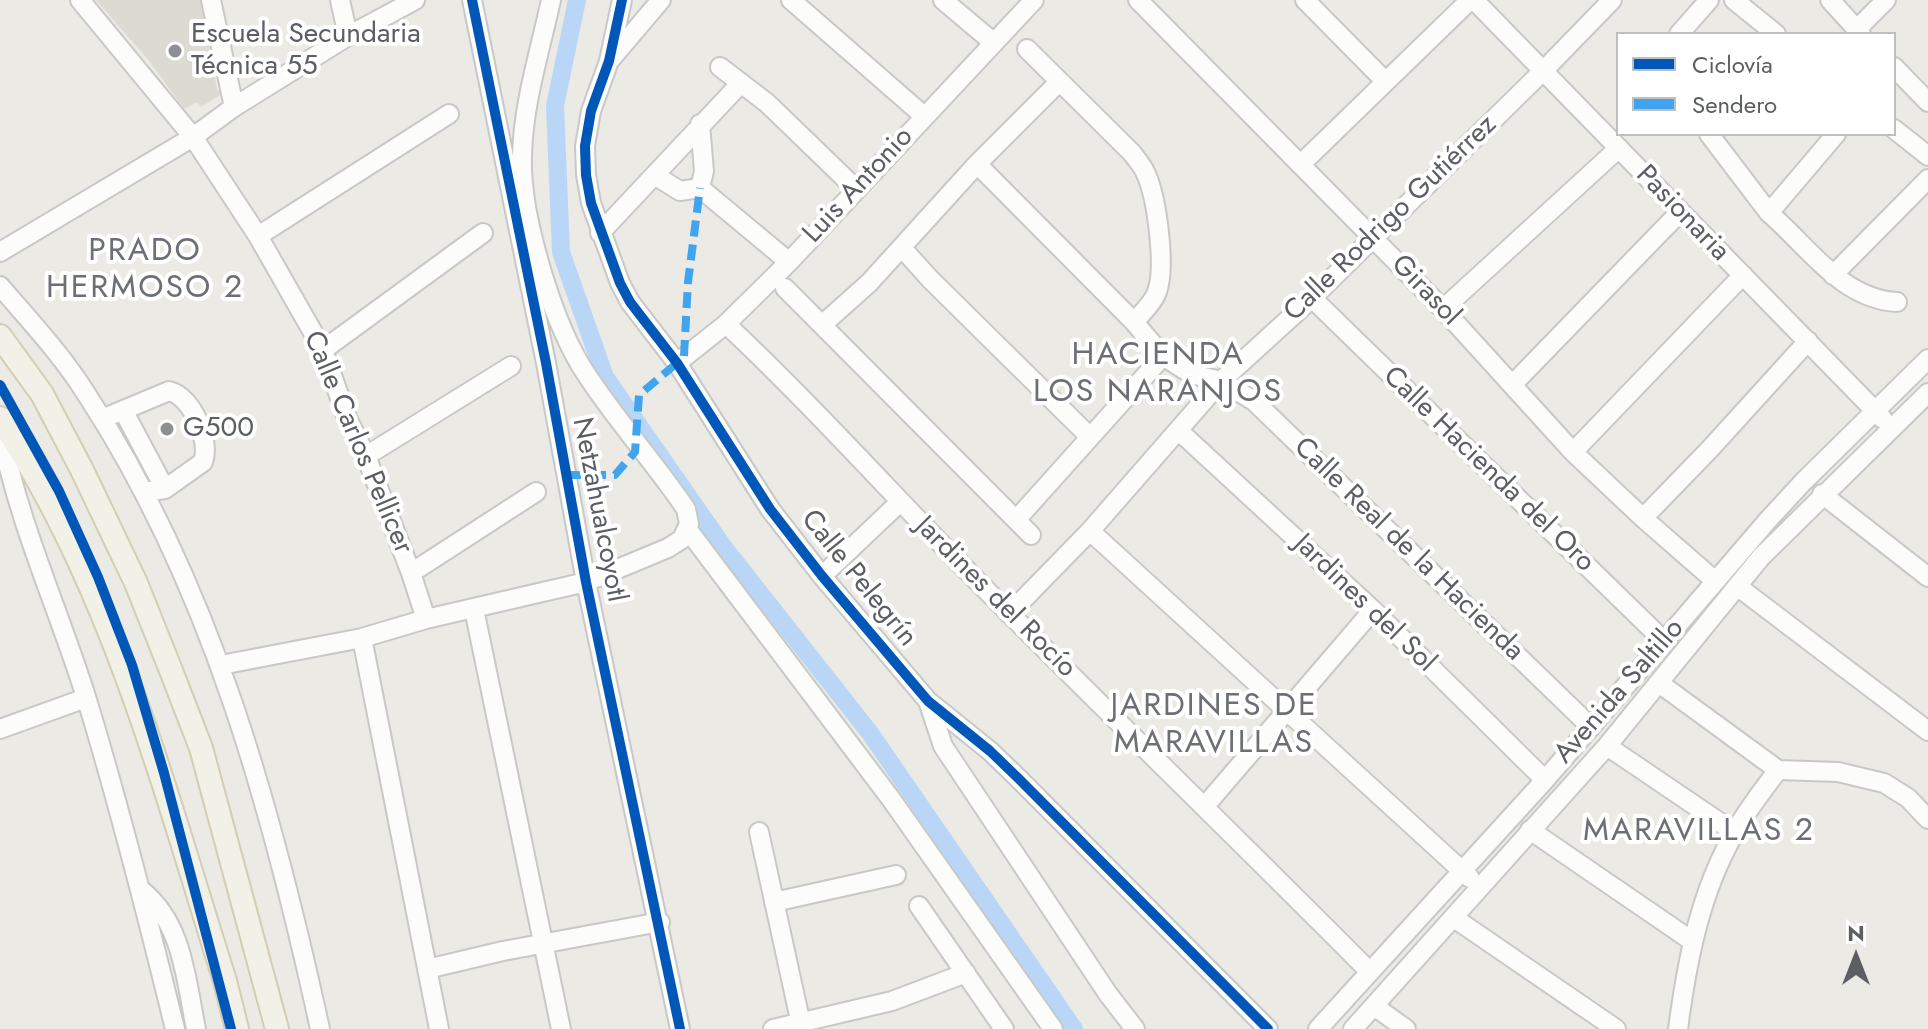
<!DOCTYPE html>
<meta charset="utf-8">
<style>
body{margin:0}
#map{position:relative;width:1928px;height:1029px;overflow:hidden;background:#ebeae5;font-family:Jost,sans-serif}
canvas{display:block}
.legend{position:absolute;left:1616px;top:32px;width:280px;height:104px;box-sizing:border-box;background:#fff;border:2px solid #bdbfc1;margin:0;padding:10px 14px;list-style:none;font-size:24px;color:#5b5e63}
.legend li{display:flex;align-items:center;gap:16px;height:40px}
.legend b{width:40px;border:2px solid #bdbfc1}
.north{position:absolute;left:1816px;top:917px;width:80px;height:80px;-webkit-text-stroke:6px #fff;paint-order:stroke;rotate:0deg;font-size:22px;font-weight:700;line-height:32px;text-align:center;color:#5b5e63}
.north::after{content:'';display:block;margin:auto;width:28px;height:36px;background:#5b5e63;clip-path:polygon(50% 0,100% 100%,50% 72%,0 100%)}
</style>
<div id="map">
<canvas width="1928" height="1029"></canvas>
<ul class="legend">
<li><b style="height:10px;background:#0057b8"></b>Ciclovía</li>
<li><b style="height:10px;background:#40a5ee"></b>Sendero</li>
</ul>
<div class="north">N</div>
</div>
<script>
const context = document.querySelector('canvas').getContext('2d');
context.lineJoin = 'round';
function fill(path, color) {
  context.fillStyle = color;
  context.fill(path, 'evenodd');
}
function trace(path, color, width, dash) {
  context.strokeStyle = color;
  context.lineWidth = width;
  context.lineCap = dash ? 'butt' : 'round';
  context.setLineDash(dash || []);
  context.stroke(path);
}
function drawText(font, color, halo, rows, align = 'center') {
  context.font = font + ' Jost,sans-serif';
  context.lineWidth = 8;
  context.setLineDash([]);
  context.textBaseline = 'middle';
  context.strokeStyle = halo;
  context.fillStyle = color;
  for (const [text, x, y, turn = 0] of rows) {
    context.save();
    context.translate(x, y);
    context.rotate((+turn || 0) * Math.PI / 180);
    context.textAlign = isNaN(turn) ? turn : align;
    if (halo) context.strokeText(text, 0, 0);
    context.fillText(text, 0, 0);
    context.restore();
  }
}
fill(new Path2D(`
 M 96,0 L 201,0 L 217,89 L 222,94 L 201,107 L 197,102 L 184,109 L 150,62 Z`), '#dbdad3');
trace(new Path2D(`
 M 577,0 L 555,106 L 561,252 L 605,377 L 722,545 L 870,733 L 1074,1029`), '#b9d6f6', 18);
const minor = new Path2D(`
 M 80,0 L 193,137 L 258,236 L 323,350 L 347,418 L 366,456 L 411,573 L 426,619
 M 211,0 L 234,107
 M 340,0 L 348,36
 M 472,0 L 546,363 L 586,582 L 680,1029
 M 622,0 L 609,61 L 591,111 L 585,146 L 586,175 L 591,203 L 620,283 L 630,302 L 677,363 L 770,509 L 822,576 L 928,701 L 990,751 L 1018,778 L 1268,1029
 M 791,0 L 924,116
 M 943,0 L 994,43
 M 1138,0 L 1443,309 L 1573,452 L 1643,518 L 1714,580
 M 1305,0 L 1385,81
 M 1474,0 L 1883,419
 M 1734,0 L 1776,34
 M 1830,0 L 1861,34
 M 1857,29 L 1886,0
 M 1679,34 L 1709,0
 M 1027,49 L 1132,153 C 1137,160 1143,166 1146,174 C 1157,198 1166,267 1157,292 C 1153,303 1142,313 1134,322
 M 611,59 L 661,0
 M 720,67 L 767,103 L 856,189
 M 1894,67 L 1928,102
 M 1894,129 L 1928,156
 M 1709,134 L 1769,213
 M 1836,134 L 1769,213 C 1808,246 1841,299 1897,302
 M 977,164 L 1134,322 L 1163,356 L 1191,374 L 1221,381 L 1254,401 L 1591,727
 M 1301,164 L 1470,0
 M 656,176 L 680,191 L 700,188
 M 700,188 L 789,262
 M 700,188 L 704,171 L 700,124
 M 600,233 L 741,83
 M 258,236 L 449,114
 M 902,248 L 930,279 L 1090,437
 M 0,252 L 193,137 L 234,107 L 348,36 L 415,0
 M 1833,275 L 1928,179
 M 0,286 C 30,321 62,355 87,395 C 211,585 272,809 320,1029
 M 785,288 L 1031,535
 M 1312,298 L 1665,642
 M 1443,309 L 1619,148
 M 726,324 C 824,416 913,518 1009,613 C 1128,733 1250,851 1369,971
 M 823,324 L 869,283 L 977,164 L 1059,82
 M 323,350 L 483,233
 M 677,363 L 726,324 L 789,262 L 1034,0
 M 1512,385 L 1679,213
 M 124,412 L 165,489
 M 102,419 L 169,391 C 192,396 211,441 203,462 L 165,489 L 144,492
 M 0,428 C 19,526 58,607 87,700 C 120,808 148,919 175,1029
 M 1179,431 L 1373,610 L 1545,780
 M 1573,452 L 1743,275
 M 366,456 L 511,366
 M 1822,494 L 1928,577
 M 1643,518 L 1709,450 L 1808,341
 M 1016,520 L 1163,356
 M 688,530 L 891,799 L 1053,1029
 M 1090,531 L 1470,878
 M 411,573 L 536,492
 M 822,576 L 900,502
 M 1737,586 L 1928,731
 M 474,609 L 561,1029
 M 1009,614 L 1090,531 L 1221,381 L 1312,298 L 1544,70 L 1612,0
 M 362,638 L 439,1029
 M 221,665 L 362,638 L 426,619 L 586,582 L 668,548 L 682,539 L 689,524 L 686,509 C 653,460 612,416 581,366 C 551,316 520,214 522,156 C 523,104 540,51 551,0
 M 1659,683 L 1778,770 L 1838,772 L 1884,783 L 1908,798 L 1928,819
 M 928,701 L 943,746 L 1108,994 L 1135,1029
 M 0,729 L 86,698
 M 1607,746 L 1734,832
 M 1205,806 L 1373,610
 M 1530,830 L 1692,941
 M 759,832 L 802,1029
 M 141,890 C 183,923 186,980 196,1029
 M 774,902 L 896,875
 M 919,906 L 1004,1029
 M 1454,918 L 1616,1029
 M 427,969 L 503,951 L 660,922
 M 1374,1006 L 1406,1029
 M 773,1029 L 892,1001 L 966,973
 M 1318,1029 L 1545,780 L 1768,520 L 1804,481 L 1928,359
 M 1353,1029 L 1607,746 L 1761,557 L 1928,393
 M 1678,1029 C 1687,961 1700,892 1735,832 C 1747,810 1763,790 1778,770`);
const major = new Path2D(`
 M 0,336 L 42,394 L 82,470 L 136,583 L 170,668 L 201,748 L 277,1029
 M 0,418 C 113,588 164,789 225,981 L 237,1029`);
trace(minor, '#c8c8c7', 22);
trace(major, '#d3cdb4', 26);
trace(minor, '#fcfcfb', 18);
trace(major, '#f2f1e7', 22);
trace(new Path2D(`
 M 684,356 L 688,282 L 700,188
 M 566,475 L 615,475 L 635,452 L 639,395 L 677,363`), '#40a5ee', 8, [16, 8]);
trace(new Path2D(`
 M 472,0 L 546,363 L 586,582 L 680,1029
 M 622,0 L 609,61 L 591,111 L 585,146 L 586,175 L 591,203 L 620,283 L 630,302 L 677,363 L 770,509 L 822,576 L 928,701 L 990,751 L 1018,778 L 1268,1029
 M 0,385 L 59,491 L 98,577 L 132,665 L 164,773 L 231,1029`), '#0057b8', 10);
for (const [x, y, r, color] of [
 [175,51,8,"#8d8f90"],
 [167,429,8,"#8d8f90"]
]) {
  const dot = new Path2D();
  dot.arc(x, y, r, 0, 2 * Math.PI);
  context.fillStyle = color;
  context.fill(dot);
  trace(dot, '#fff', 3);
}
drawText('28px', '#5b5e63', '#fff', [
 ["Escuela Secundaria",191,35],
 ["Técnica 55",191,67],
 ["G500",183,429]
], 'left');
drawText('28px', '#5b5e63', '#fff', [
 ["Luis Antonio",859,186,-47],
 ["Pasionaria",1682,214,46],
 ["Calle Rodrigo Gutiérrez",1391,219,-44],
 ["Girasol",1425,291,46],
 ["Calle Carlos Pellicer",357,443,67],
 ["Calle Hacienda del Oro",1488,470,44],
 ["Netzahualcoyotl",598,510,79],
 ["Calle Real de la Hacienda",1408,550,44],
 ["Calle Pelegrín",858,579,51],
 ["Jardines del Rocío",995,598,45],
 ["Jardines del Sol",1364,604,44],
 ["Avenida Saltillo",1620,692,-49]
]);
context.letterSpacing = '2px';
drawText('32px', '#6c7075', '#fff', [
 ["PRADO",145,252],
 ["HERMOSO 2",145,289],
 ["HACIENDA",1158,356],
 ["LOS NARANJOS",1158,393],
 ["JARDINES DE",1214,707],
 ["MARAVILLAS",1214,744],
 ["MARAVILLAS 2",1699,832]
]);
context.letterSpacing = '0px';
</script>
